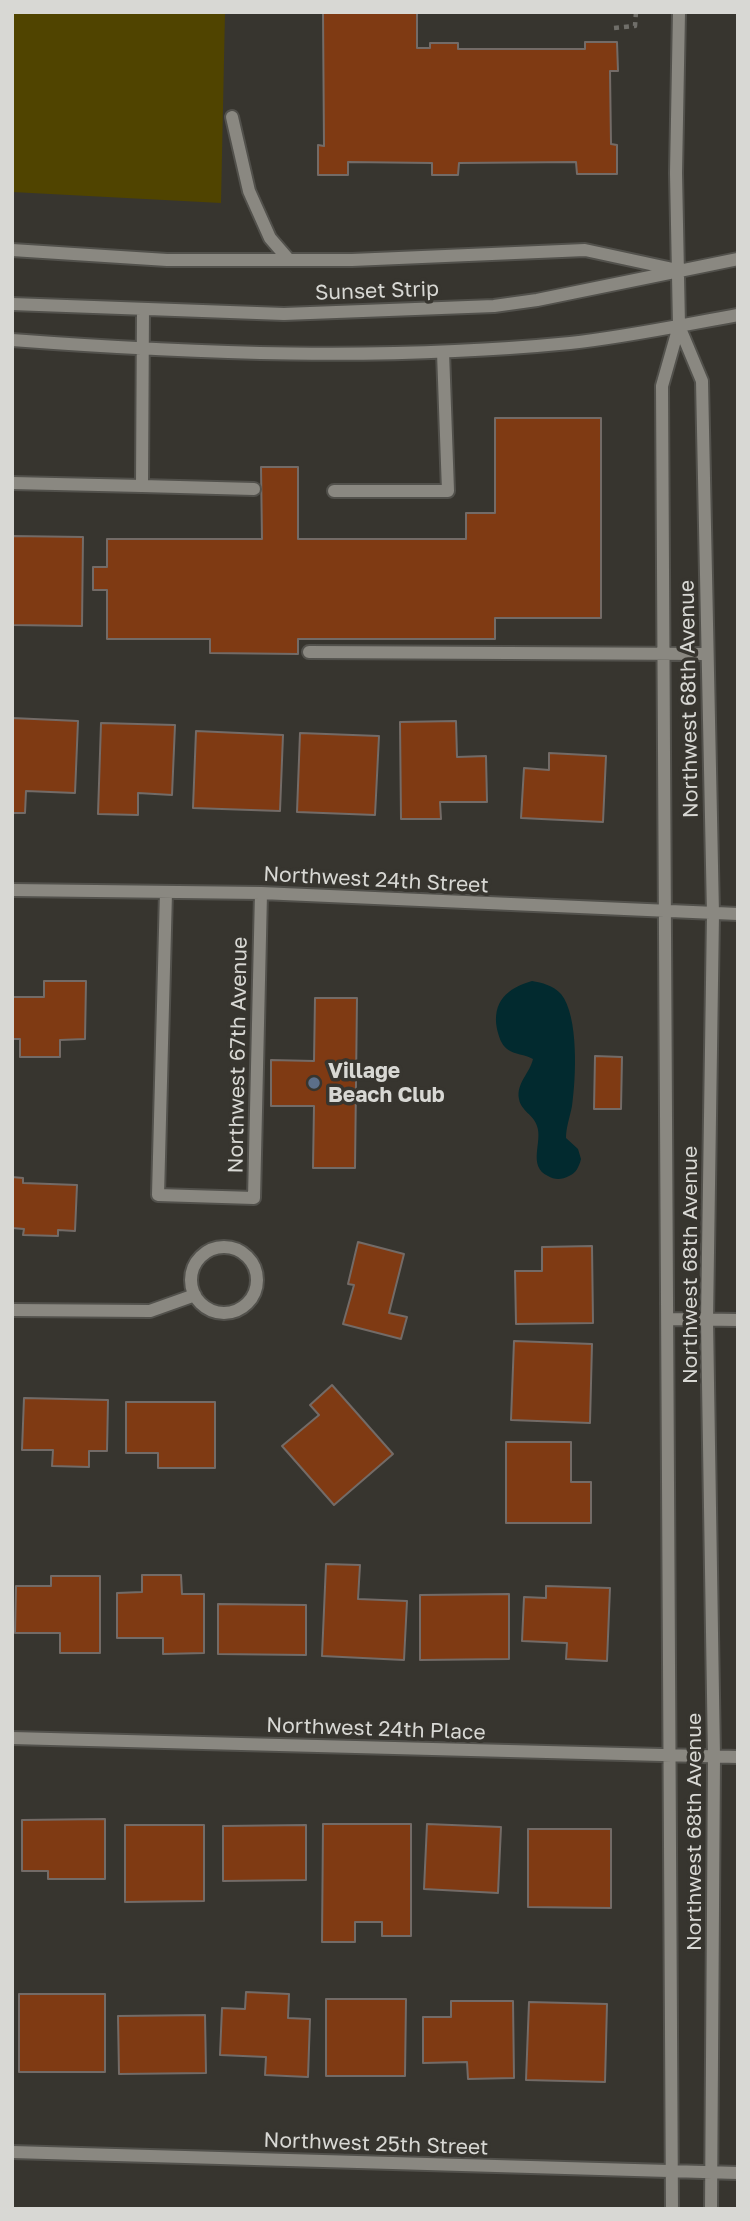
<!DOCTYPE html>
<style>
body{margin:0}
#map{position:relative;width:750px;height:2221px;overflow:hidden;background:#37352f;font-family:"Golos Text",sans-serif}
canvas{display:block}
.frame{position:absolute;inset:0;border:14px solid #d8d8d4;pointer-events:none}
</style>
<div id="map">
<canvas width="750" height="2221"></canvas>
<div class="frame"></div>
</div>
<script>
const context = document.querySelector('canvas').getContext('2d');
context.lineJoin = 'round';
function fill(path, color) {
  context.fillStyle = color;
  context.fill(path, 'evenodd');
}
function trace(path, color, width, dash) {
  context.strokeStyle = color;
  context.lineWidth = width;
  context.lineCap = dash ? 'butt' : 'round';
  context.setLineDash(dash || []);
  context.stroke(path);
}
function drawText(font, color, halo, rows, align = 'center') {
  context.font = font + ' "Golos Text",sans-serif';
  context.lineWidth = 7;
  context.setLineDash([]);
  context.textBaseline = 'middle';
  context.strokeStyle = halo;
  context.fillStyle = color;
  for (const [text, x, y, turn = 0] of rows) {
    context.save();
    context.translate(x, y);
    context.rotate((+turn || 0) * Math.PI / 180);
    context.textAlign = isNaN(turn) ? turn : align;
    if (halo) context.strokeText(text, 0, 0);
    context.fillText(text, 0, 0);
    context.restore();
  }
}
fill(new Path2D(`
 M 12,12 L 225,12 L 221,203 L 12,192 Z`), '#504400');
fill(new Path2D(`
 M 532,981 C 542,983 553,985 561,994 C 579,1016 576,1079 572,1106 C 570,1117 566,1127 566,1138 L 578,1149 L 581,1159 C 579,1167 576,1173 569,1176 C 562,1180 554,1180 548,1176 C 527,1166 543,1142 537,1126 C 534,1115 521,1111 519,1099 C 516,1083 530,1073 533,1059 C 525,1054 515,1055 507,1049 C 501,1044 499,1037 497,1029 C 492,1002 507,988 532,981 Z`), '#022a2f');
const building = new Path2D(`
 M 323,12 L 417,12 L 417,48 L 430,48 L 430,43 L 458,43 L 458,49 L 585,49 L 585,42 L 617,42 L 618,71 L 610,71 L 611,144 L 617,145 L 617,174 L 577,174 L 576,162 L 459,163 L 458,175 L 432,175 L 432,163 L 348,162 L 348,175 L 318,175 L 318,145 L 324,146 Z
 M 495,418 L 601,418 L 601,618 L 495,618 L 495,639 L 298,639 L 298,654 L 210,653 L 210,639 L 107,639 L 107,590 L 93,590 L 93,567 L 107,567 L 107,539 L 262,539 L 261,467 L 298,467 L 298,539 L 466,539 L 466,513 L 495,513 Z
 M 12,536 L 83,537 L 82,626 L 12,625 Z
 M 12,718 L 78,721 L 75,793 L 26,791 L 25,813 L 12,813 Z
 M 456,721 L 457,757 L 486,756 L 487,802 L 440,802 L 441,819 L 401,819 L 400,722 Z
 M 101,723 L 175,725 L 172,795 L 138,793 L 138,815 L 98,814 Z
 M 196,731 L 283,735 L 280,811 L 193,808 Z
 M 300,733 L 379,736 L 375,815 L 297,812 Z
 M 549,753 L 606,756 L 603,822 L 521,818 L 524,768 L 549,770 Z
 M 44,981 L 86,981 L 85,1039 L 60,1040 L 60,1057 L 20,1057 L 20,1039 L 12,1039 L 12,997 L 44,997 Z
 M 315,998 L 357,998 L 355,1168 L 313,1168 L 314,1106 L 271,1106 L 271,1060 L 314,1061 Z
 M 595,1056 L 622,1057 L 621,1109 L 594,1109 Z
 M 12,1177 L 23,1178 L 23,1183 L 77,1185 L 75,1231 L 58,1230 L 58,1236 L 23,1235 L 24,1229 L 12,1228 Z
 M 358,1242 L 404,1254 L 389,1313 L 407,1317 L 401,1339 L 343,1324 L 354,1285 L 348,1284 Z
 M 592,1246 L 593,1323 L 516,1324 L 515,1271 L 542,1271 L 542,1247 Z
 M 514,1341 L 592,1344 L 590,1423 L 511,1420 Z
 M 332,1385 L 393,1454 L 334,1505 L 282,1446 L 319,1415 L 310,1405 Z
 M 24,1398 L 108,1400 L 107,1451 L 89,1451 L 89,1467 L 52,1466 L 53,1450 L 22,1450 Z
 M 126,1402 L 215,1402 L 215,1468 L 158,1468 L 158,1453 L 126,1453 Z
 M 506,1442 L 571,1442 L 571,1482 L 591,1482 L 591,1523 L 506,1523 Z
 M 326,1564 L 360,1565 L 358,1599 L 407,1601 L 404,1660 L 322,1656 Z
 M 142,1575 L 181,1575 L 182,1594 L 204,1594 L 204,1653 L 163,1654 L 163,1638 L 117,1638 L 117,1593 L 142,1592 Z
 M 51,1576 L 100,1576 L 100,1653 L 60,1653 L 60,1633 L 15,1633 L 16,1586 L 51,1586 Z
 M 546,1586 L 610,1588 L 607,1661 L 566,1659 L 567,1643 L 522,1641 L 524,1597 L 546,1598 Z
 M 509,1594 L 509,1659 L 420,1660 L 420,1595 Z
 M 218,1604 L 306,1605 L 306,1655 L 218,1654 Z
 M 105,1819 L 105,1879 L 48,1879 L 48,1871 L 22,1871 L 22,1820 Z
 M 323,1824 L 411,1824 L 411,1936 L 382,1936 L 382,1922 L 355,1922 L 355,1942 L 322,1942 Z
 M 427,1824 L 501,1827 L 498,1893 L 424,1889 Z
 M 125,1825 L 204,1825 L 204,1901 L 125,1902 Z
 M 306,1825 L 306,1880 L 223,1881 L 223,1826 Z
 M 528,1829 L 611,1829 L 611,1908 L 528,1907 Z
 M 246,1992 L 289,1994 L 288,2018 L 310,2019 L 308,2077 L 265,2075 L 266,2057 L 220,2055 L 222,2008 L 245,2009 Z
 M 19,1994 L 105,1994 L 105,2072 L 19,2072 Z
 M 326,1999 L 406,1999 L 405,2076 L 326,2076 Z
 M 451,2001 L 513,2001 L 514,2078 L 468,2079 L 467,2062 L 423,2063 L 423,2017 L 451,2017 Z
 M 529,2002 L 607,2004 L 605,2082 L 526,2080 Z
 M 205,2015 L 206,2073 L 119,2074 L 118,2016 Z`);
fill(building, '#7f3a13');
trace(building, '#736b67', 2);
const minor = new Path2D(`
 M 232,117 L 249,191 L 270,238 L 289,260
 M 12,250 L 167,260 L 352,260 L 585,250 L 673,269
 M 12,304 L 284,314 L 494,306 L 537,300 L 738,259
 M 143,309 L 142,486 L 254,489
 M 679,326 L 702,381 L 713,914 L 707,1320 L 714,1757 L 711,2209
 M 12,340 C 198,354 384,361 570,343 C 626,337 682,325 738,315
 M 12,483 L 142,486
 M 334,491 L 448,491 L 443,352
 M 309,652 L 707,654
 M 12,890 L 261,893 L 738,914
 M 166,892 L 158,1195 L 254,1198 L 261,893
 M191 1280a33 33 0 1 1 66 0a33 33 0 1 1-66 0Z
 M 12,1310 L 150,1311 L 195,1295
 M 671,1319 L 738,1320
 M 12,1738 L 738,1757
 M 12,2152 L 738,2173
 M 672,2209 C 672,1601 670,993 662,386 L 679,326 L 676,173 L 679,12`);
trace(minor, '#52514c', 16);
trace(new Path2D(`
 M 614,28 L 635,26 L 636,12`), '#6f6e69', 4.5, [5, 5]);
trace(minor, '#8a8881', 12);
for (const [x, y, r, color] of [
 [314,1083,7,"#5c6f8a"]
]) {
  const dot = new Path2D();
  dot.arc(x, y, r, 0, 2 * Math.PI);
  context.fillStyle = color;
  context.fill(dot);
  trace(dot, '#37352f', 2.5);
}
drawText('21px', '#d8d8d4', '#37352f', [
 ["Sunset Strip",377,291,-2],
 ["Northwest 68th Avenue",689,699,-91],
 ["Northwest 24th Street",376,880,3],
 ["Northwest 67th Avenue",238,1055,-89],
 ["Northwest 68th Avenue",690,1265,-90],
 ["Northwest 24th Place",376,1729,2],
 ["Northwest 68th Avenue",694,1832,-90],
 ["Northwest 25th Street",376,2144,2]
]);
drawText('bold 21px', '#d8d8d4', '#37352f', [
 ["Village",328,1071],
 ["Beach Club",328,1095]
], 'left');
</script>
